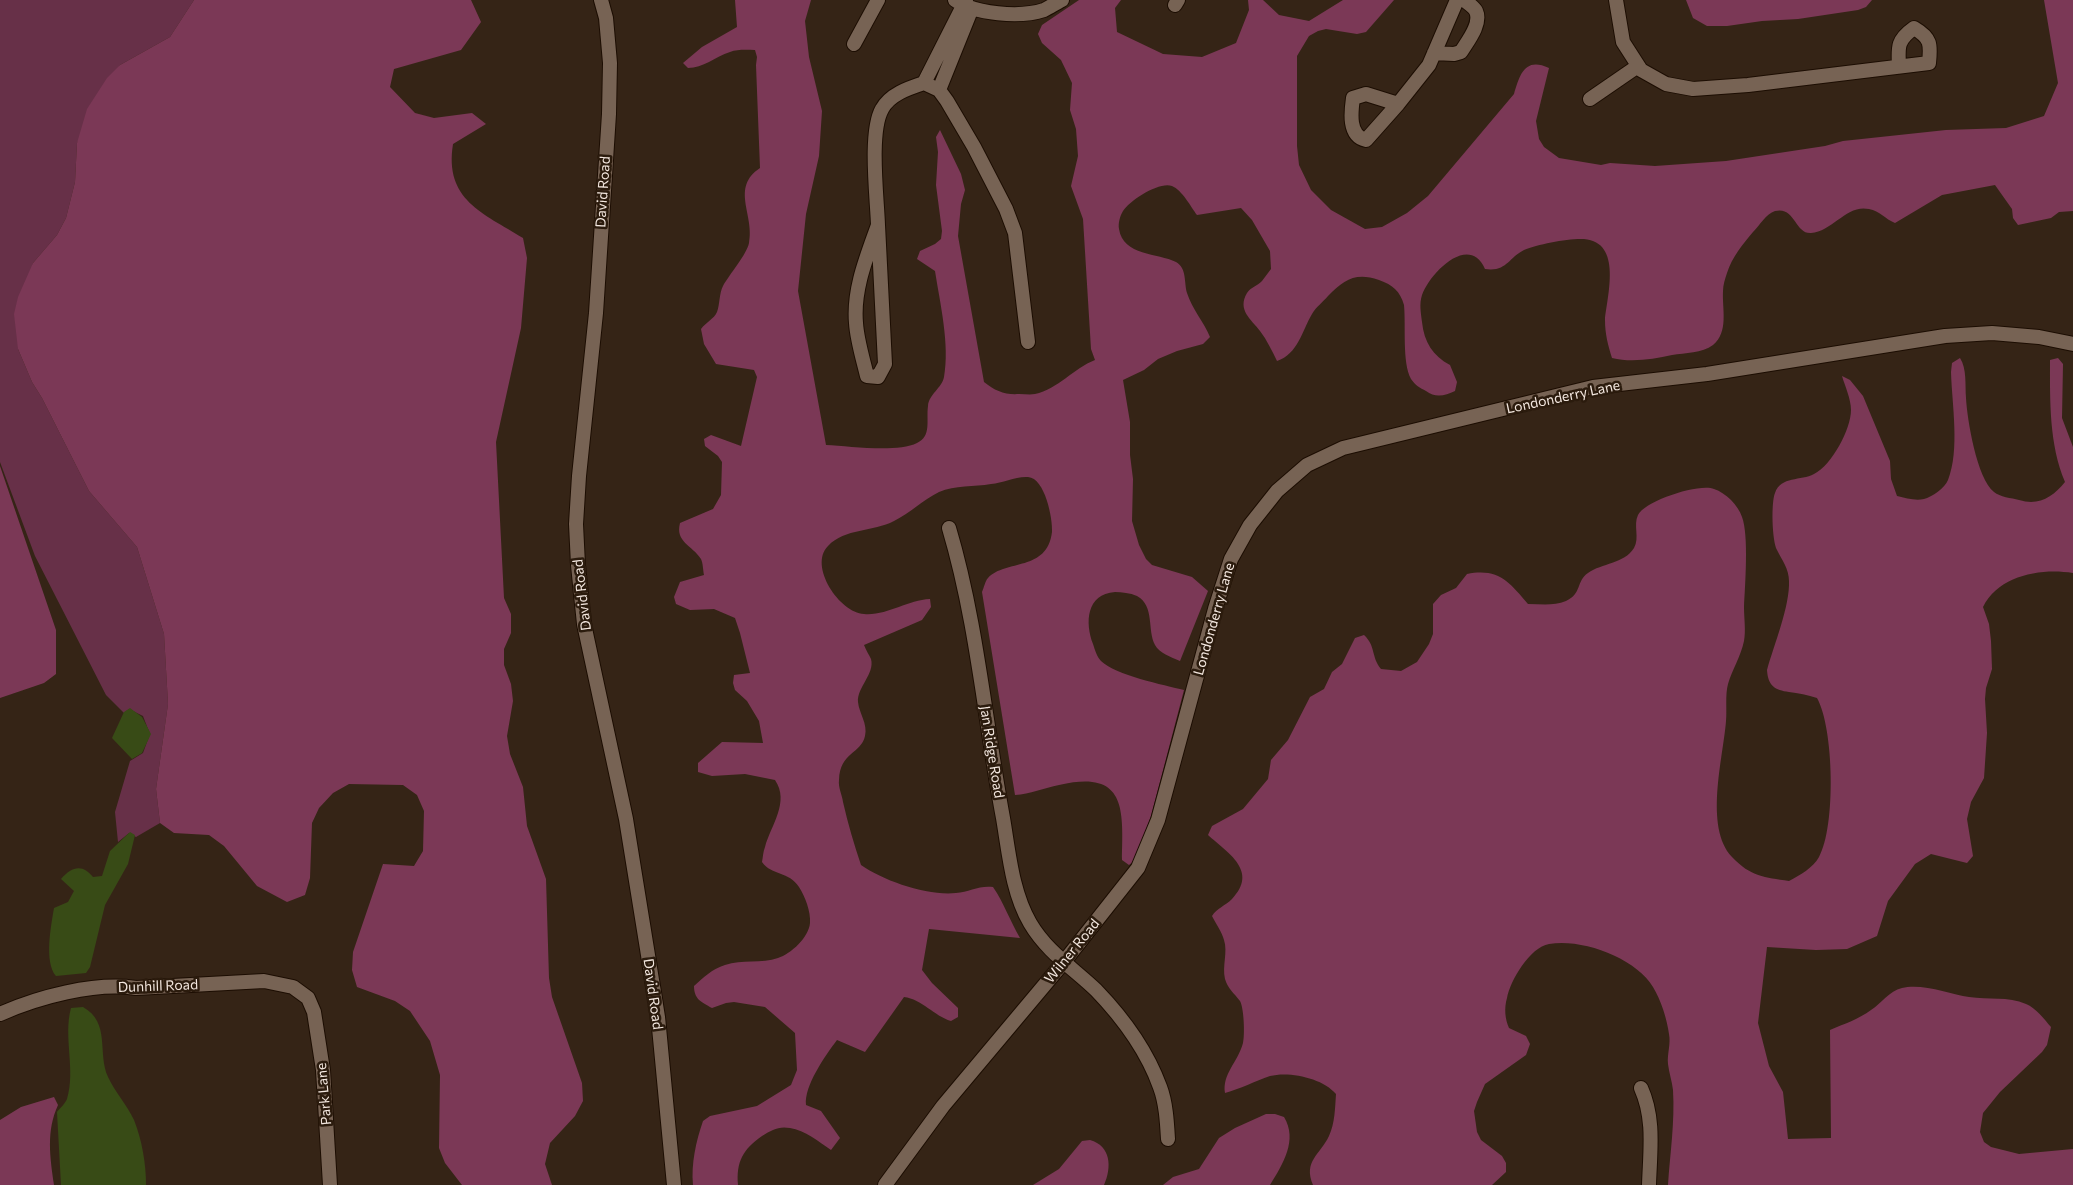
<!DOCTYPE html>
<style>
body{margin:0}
canvas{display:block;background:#352416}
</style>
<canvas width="2073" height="1185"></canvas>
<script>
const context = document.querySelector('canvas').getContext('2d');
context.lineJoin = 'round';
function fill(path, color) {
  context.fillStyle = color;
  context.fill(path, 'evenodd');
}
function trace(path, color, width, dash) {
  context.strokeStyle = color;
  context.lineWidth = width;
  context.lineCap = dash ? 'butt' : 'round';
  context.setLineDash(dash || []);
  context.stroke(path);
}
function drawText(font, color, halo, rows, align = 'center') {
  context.font = font + ' Commissioner,sans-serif';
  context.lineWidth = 5;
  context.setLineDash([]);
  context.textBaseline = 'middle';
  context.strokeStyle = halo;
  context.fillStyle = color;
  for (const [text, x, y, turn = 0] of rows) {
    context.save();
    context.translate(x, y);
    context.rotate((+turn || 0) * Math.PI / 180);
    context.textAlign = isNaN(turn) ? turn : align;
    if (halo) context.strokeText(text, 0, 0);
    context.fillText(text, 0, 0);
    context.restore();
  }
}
fill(new Path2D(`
 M 0,0 L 194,0 L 170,37 L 120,65 L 77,143 L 75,182 L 66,218 L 57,235 L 33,263 L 18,349 L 32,382 L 42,398 L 89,491 L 137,547 L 164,634 L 168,704 L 156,789 L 160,823 L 136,837 L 129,833 L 118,842 L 115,812 L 130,761 L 143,753 L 150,734 L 143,716 L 129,709 L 124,713 L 106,695 L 35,556 L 0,462 Z`), '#673048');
fill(new Path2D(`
 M 194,0 L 471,0 L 481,22 L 461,50 L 394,69 L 390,87 L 415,113 L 434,118 L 472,113 L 486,124 L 453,144 C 444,200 483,213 523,238 L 527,258 L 521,328 L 496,442 L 504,598 L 511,614 L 511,633 L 504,649 L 504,665 L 511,684 L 513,701 L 507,736 L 510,754 L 523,787 L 527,826 L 546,879 L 549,978 L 552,997 L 582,1083 L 583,1101 L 575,1116 L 550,1143 L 545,1164 L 552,1185 L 462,1185 L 445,1163 L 439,1148 L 440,1075 L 430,1041 L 410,1011 L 395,1001 L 357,987 L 352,970 L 353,952 L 383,864 L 414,866 L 423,851 L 424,811 L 417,795 L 403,785 L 349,784 L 333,793 L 319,808 L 312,823 L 310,878 L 305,895 L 287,902 L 257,886 L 224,846 L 209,835 L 174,833 L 160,823 L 156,789 L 168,704 L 164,634 L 137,547 L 89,491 L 42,398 L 32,382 L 18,349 L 14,314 L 18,297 L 33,263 L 57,235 L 66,218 L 75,182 L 77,143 L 87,109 L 107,78 L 120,65 L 170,37 Z
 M 735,0 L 811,0 L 805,21 L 809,57 L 822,111 L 819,156 L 806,214 L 798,291 L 826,445 C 849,446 897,453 917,443 C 932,436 926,420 928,406 C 929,394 942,388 944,377 C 950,345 940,303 935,271 L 917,259 L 920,251 L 935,244 L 941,239 L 942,231 L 936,185 L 938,152 L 936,137 L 940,130 L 961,174 L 965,190 L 961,204 L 958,236 L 984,382 C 995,391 1005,395 1019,394 C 1024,394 1030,395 1035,394 C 1058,389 1074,368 1095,360 L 1091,349 L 1083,219 L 1071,186 L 1078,156 L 1076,129 L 1070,110 L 1072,83 L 1061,60 L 1042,43 L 1038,34 L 1042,25 L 1079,0 L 1121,0 L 1115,8 L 1117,32 L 1163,54 L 1202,57 L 1236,43 L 1249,10 L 1248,0 L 1263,0 L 1279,15 L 1309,21 L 1343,0 L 1394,0 L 1366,32 L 1357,34 L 1326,29 L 1318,31 L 1309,36 L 1297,56 L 1297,146 L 1299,165 L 1311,190 L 1331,210 L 1365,229 L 1382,227 L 1407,213 L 1428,196 L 1514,94 C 1520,74 1525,57 1549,68 L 1536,121 L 1539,139 L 1544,147 L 1559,158 L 1601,165 L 1610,163 L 1655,166 L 1726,161 L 1825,146 L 1843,141 L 1946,130 L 2006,128 L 2044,116 L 2058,83 L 2044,0 L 2073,0 L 2073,211 L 2059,212 L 2051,218 L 2018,225 L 2013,218 L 2012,209 L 1995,185 L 1942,195 L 1895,223 C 1885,219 1880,211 1869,209 C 1847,204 1833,231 1811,233 C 1795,234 1795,206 1775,211 C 1766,214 1760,225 1753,232 C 1743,244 1732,257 1727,273 C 1725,279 1723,285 1723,291 C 1722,309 1729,332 1713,345 C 1702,353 1685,353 1672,355 C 1653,359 1632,363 1612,358 C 1608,345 1605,334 1605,320 C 1607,297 1623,242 1584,239 C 1569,238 1538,244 1524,250 C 1508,258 1507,272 1485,269 C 1469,233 1430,273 1422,295 C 1419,304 1421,313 1422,322 C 1424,342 1433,356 1450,365 L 1457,382 L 1455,391 C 1445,396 1435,398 1426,391 C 1420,388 1415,385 1411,379 C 1402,362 1406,326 1404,305 C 1400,291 1393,285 1379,280 C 1355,272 1344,280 1328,296 C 1323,302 1316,307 1312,314 C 1302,331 1298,354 1277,361 C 1272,351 1267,340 1260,331 C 1251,319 1237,310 1247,293 C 1251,287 1257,286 1262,281 C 1265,277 1268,273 1271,269 L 1270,251 L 1252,220 L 1241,208 L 1197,215 C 1191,207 1182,190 1172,186 C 1160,181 1130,200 1123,211 C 1120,216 1118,223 1119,229 C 1123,256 1158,253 1176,262 C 1187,268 1184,283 1187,293 C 1192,309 1204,322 1210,337 L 1203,344 L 1177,351 L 1158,359 L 1144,370 L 1123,380 L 1130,422 L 1130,455 L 1133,479 L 1132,521 L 1139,545 L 1146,559 L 1152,565 L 1192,577 L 1208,591 L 1180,661 C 1171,657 1159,653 1155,645 C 1147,630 1155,606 1137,596 C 1130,593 1122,592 1115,592 C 1086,594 1085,623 1093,644 C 1095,650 1097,657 1101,661 C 1115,675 1164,685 1184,690 L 1151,816 L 1135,860 L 1129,865 L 1122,860 C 1123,810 1127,769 1059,785 C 1044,788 1030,794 1015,795 L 982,592 C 984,588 985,581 988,578 C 1006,559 1047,572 1052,532 C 1053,519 1045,478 1028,477 C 1016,476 1003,483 991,484 C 974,487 955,485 939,492 C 923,500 910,513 894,521 C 873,532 845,528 828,546 C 808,566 840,613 864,614 C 887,616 907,600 930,599 L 931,607 L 922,620 L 864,645 C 866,650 869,655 871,659 C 875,674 857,687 858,702 C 859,713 868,724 865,736 C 861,754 840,752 839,780 C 838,787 842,795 843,802 C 848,824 854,844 861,865 C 884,881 927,896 956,893 C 969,892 980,885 993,887 C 1004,903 1010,921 1020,938 L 929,929 L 922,970 L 932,983 L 958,1008 L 958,1017 L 951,1021 C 934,1016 922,999 904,997 L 865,1052 L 837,1040 C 825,1056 804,1086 806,1105 L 821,1111 L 840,1138 L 831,1150 C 819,1142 805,1130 790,1128 C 778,1126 772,1130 762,1136 C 743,1149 736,1162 738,1185 L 693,1185 C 691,1164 696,1141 703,1121 L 710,1116 L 757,1106 L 791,1085 L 797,1070 L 795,1033 L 765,1007 L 734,1002 L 726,1003 L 712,1008 C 701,1002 694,999 694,986 C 704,977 712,969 725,965 C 742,959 762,964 778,958 C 791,954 809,937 810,923 C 811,912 805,896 799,887 C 789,871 772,876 762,862 C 763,857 763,852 765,847 C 771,825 790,802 775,780 L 745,774 L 712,776 L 698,772 L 698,763 L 722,742 L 763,743 L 759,721 L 747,701 L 735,690 L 733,683 L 734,675 L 750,673 L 740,633 L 735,618 L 714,609 L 690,610 L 676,604 L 674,597 L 680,582 L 704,575 C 703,570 703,563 701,559 C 692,545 675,542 680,523 L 713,509 L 721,495 L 722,462 L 718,456 L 705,446 L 704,439 L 711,435 L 741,446 L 757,377 L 754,370 L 716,364 L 704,344 L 701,329 C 706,322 714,319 717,312 C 720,304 719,294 723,286 C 729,275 747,254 749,243 C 755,215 730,188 760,168 L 756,65 L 757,57 L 755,50 C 747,50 738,49 730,52 C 715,57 703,68 688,68 L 683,63 L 702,47 L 737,27 Z
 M 1686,0 L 1872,0 L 1866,7 L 1858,10 L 1798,19 L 1762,21 L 1727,26 L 1707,26 L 1693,18 Z
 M 1960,358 C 1967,369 1965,385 1966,398 C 1967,419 1977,479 1994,492 C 2000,497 2011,498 2019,500 C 2039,506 2053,497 2065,482 C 2049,444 2050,401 2050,360 L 2058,358 L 2063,364 L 2062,418 L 2073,447 L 2073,573 C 2041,568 1999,575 1983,607 L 1989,624 L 1991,641 L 1992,669 L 1986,688 L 1985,699 L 1987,733 L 1984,778 L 1971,802 L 1967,819 L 1973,856 L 1967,863 L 1931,854 L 1915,864 L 1888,901 L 1877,936 L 1847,949 L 1816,950 L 1767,947 L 1758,1023 L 1769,1066 L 1783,1092 L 1788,1139 L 1831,1138 L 1830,1030 C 1844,1024 1859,1019 1871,1010 C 1882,1003 1889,991 1902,988 C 1922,983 1950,994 1969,997 C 1988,1000 2008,996 2026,1004 C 2036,1008 2044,1019 2051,1027 L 2047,1045 L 2042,1052 L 2000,1092 L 1983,1113 L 1980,1132 L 1984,1142 L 1991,1147 L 2019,1154 L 2073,1149 L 2073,1185 L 1668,1185 C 1670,1154 1675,1122 1673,1090 C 1672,1081 1669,1073 1668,1064 C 1667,1054 1671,1044 1669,1034 C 1667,1019 1661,1000 1653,987 C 1636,958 1582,938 1549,944 C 1530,947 1510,981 1507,998 C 1504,1008 1505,1019 1509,1028 L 1526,1036 L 1530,1044 L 1526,1055 L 1485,1084 L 1477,1102 L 1474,1111 L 1477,1132 L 1481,1140 L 1502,1156 L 1506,1163 L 1506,1172 L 1492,1185 L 1313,1185 C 1303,1161 1320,1155 1329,1136 C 1335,1123 1335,1108 1336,1094 C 1323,1078 1289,1071 1270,1076 C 1255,1081 1240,1089 1225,1093 C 1222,1074 1238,1062 1243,1043 C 1245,1035 1244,1008 1240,1001 C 1234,993 1228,989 1225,979 C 1222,966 1228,952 1224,940 C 1222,932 1216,924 1212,916 C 1217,908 1225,906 1232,899 C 1259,871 1228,853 1208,835 L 1212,826 L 1243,809 L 1268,779 L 1271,760 L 1288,740 L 1310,697 L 1324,689 L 1332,672 L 1342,664 L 1355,638 L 1364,635 C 1376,646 1371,657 1381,669 L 1401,671 L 1417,662 L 1429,644 L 1433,634 L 1433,604 L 1441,595 L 1456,588 L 1467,574 C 1499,568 1509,582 1528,604 C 1541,604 1554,606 1566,601 C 1582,594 1576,581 1588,573 C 1602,563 1624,564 1634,548 C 1640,538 1633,525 1638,515 C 1645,501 1699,483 1714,489 C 1726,493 1738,505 1742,517 C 1749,535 1745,586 1744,607 C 1744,618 1746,631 1744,641 C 1741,656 1732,670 1728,684 C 1725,695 1727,709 1726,721 C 1723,759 1704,827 1732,857 C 1751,877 1764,877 1789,881 C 1800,875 1813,868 1819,857 C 1836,827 1834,728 1817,698 C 1808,695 1798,693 1789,692 C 1775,690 1768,686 1767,670 C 1774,645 1790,606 1789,581 C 1789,569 1782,560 1777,550 C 1772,541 1771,502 1775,493 C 1781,476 1801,481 1814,474 C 1832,465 1851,429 1851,410 C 1851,399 1845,386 1842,376 L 1850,380 L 1863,396 L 1890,461 L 1891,479 L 1897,496 C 1906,498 1915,501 1924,499 C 1932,497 1945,488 1948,480 C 1960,450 1952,405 1951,372 L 1952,363 Z
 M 0,466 L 56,630 L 56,674 L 44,683 L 0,698 Z
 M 54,1097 L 58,1105 C 46,1131 50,1157 54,1185 L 0,1185 L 0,1120 L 21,1107 Z
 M 1266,1114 L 1275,1114 L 1284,1117 C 1298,1140 1283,1164 1270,1185 L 1163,1185 L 1173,1177 L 1199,1169 L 1219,1138 L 1235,1128 Z
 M 1090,1140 C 1111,1146 1112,1167 1104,1185 L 1033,1185 L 1059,1169 L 1082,1141 Z`), '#7b3856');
fill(new Path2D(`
 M 130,708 L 142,717 L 151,734 L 142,753 L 132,759 L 112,738 L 124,712 Z
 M 130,832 L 135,835 L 128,864 L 105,905 L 90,967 L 86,973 L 56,976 C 44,962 51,926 54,908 L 68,902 L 74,891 L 61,879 C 72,866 83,864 93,877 L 102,876 L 110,851 Z
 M 83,1007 C 111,1023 97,1053 108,1077 C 115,1092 127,1105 134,1120 C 142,1140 146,1164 146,1185 L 61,1185 L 57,1112 C 60,1108 65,1104 67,1099 C 76,1070 63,1037 71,1008 Z`), '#384b16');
const minor = new Path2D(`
 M 601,0 L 606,18 L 610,63 L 609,114 L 596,313 L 579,476 L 576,524 L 578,565 L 584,624 L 626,819 L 658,1017 L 674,1185
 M 955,0 C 975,14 1020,18 1044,10 C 1050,7 1056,3 1062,0
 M 1616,0 L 1623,42 L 1641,70 L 1666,84 L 1693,89 L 1748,85 L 1929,63 C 1931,44 1931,38 1914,28 C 1897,40 1898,47 1899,66
 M 1175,5 L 1178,0
 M 854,44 L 878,0
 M 1434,53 L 1454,54 L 1461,52 C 1467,42 1482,24 1476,11 C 1474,7 1468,3 1464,0
 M 924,83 L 966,0
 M 939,90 L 972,8
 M 1366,94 L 1398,104 L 1366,140 C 1348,136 1351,112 1353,98 Z
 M 1590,99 L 1638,66
 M 1398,104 L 1429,65 L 1457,0
 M 878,225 C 877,197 869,132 882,109 C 890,94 909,88 924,83 L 939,90 L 947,101 L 974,147 L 1006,209 L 1015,233 L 1028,342
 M 878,225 L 885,364 L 878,377 L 867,376 C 863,359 857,340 856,323 C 853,289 867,256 878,225 Z
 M 949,528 C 977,622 985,722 1003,818 C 1009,853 1012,892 1030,923 C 1047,952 1073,968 1096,990 C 1123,1018 1147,1051 1160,1087 C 1166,1103 1167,1122 1168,1139
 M 0,1014 C 38,997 94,982 136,988 L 264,981 L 293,987 L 308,998 L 314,1012 L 323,1070 L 330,1185
 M 1641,1088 C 1655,1119 1650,1151 1649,1185
 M 885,1185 L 943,1106 L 1063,963 L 1138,868 L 1158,820 L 1215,609 L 1231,559 L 1250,525 L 1277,491 L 1307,465 L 1343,448 L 1593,387 L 1707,374 L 1945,336 L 1992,333 L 2039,337 L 2073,344`);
trace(minor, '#1c0d02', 16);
trace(minor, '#776354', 14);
drawText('14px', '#f2e6de', '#2b1b0d', [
 ["David Road",603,192,-86],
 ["Londonderry Lane",1563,397,-12],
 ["David Road",582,595,-97],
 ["Londonderry Lane",1214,619,-74],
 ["Jan Ridge Road",992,752,81],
 ["Wilner Road",1072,951,-51],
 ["Dunhill Road",158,986,-2],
 ["David Road",653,994,82],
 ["Park Lane",324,1094,-95]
]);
</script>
